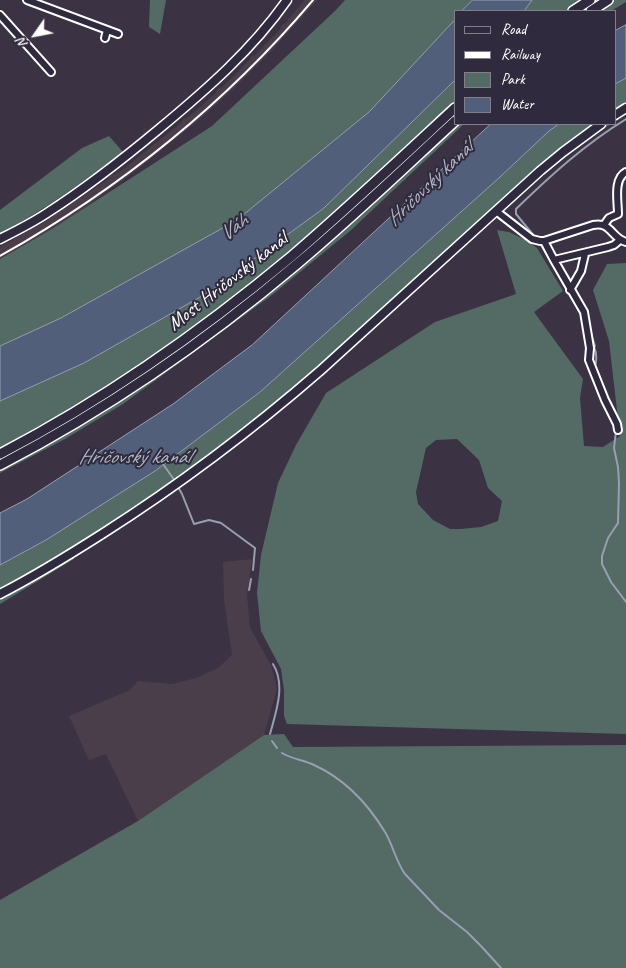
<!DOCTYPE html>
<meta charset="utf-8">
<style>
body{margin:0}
#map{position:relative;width:626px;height:968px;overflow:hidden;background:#3b3343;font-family:Caveat,sans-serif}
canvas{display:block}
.legend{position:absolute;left:454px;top:10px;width:162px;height:115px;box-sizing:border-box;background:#2f2a3d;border:1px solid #827f8b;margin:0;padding:6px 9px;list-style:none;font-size:15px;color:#fff}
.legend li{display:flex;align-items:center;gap:10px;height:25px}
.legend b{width:25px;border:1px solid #827f8b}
.north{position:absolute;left:10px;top:10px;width:50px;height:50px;-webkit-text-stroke:4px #2f2a3d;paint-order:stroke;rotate:237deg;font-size:14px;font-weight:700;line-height:20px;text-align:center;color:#fff}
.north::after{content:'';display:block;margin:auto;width:18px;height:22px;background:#fff;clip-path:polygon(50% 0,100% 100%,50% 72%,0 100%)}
</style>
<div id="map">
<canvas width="626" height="968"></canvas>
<ul class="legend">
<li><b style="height:6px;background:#2f2a3d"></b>Road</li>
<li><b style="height:6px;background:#fff"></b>Railway</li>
<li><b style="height:14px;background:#546a64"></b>Park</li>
<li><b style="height:14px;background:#525f7b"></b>Water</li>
</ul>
<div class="north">N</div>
</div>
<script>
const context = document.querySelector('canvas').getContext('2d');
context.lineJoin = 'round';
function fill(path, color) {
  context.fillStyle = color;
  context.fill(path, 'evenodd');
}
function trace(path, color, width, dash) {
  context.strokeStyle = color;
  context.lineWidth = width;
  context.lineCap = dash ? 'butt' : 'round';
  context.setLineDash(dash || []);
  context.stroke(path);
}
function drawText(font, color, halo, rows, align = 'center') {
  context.font = font + ' Caveat,sans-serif';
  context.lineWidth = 4;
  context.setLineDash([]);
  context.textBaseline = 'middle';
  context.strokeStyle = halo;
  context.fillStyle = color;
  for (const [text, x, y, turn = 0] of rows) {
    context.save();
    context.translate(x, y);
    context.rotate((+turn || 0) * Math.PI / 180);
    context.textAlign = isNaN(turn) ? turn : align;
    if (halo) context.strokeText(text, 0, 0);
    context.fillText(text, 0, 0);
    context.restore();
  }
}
fill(new Path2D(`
 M 305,0 L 317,0 L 272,50 L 231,91 L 202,117 L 142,166 L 76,214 L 52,229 L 0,259 L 0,247 L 47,220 L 110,178 L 109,177 L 112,174 L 114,175 L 126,167 L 182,122 L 182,121 L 185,118 L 186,119 L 200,107 L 216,93 L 216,91 L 219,88 L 220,89 L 235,75 L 250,59 L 250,58 L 253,55 L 254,56 L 268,42 L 281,28 L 280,27 L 283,24 L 284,24 Z
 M 252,559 L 247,595 L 250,628 L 271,665 L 277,689 L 264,735 L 138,821 L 106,754 L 89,760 L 69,716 L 130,690 L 138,681 L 172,684 L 196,678 L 218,668 L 232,655 L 224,600 L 223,562 Z`), '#4a3e4a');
fill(new Path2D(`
 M 150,0 L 166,0 L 160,34 L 149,27 Z
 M 345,0 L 473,0 L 462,11 L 455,11 L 455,20 L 369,112 L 237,220 L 61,318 L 0,346 L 0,259 L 52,229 L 212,126 L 336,10 Z
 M 532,0 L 626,0 L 626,2 L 611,11 L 524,11 Z
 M 626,78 L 626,114 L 615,121 L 615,84 Z
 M 455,80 L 455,124 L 464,124 L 350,231 L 272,295 L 123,404 L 65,439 L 0,473 L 0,401 L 84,363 L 209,292 L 324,208 Z
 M 559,124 L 611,124 L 594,135 L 551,168 L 238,434 L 165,489 L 69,550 L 74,559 L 0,604 L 0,565 L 46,540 L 155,471 L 260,392 L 500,177 L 549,131 Z
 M 109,136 L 123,152 C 83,182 44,210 0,234 L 0,210 L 82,148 Z
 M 497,230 L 509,232 L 528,241 L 537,248 L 563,291 L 534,312 L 583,379 L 580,398 L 584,446 L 603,447 L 620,436 L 609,341 L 593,290 L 607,264 L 626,263 L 626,734 L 287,724 L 284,716 L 284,690 L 281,669 L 261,631 L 257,593 L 261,555 L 278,483 L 296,445 L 326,393 L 435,322 L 516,294 ZM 457,439 L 479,460 L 488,488 L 502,501 L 498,521 L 481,527 L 461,529 L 450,529 L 433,520 L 418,504 L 416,492 L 426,448 L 436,440 Z
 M 284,734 L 293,747 L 626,745 L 626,968 L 0,968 L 0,900 L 138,821 L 264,735 Z`), '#546a64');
const water = new Path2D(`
 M 473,0 L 532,0 L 524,11 L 462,11 Z
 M 455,20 L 455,80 L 324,208 L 209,292 L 84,363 L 0,401 L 0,346 L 61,318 L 237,220 L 369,112 Z
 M 626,25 L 626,78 L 615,84 L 615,31 Z
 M 491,124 L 559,124 L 549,131 L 500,177 L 260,392 L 155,471 L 46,540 L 0,565 L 0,513 L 27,499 L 173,404 L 252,345 Z`);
fill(water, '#525f7b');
trace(water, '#979fb0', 1);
trace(new Path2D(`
 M 535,237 L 516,214 L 516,209 C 550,176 585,144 626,119
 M 541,245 L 581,314
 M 590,331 L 595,346 L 594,347 C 597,353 597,359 595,367
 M 616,431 L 614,448 L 618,467 L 619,483 L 618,523 L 608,538 L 602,556 L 602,564 L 611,582 L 626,602
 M 163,464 L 175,481
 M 177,485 L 182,494 L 194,524 L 209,520 L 221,523 L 255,548 L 253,570
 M 249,590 L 251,579
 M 270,734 C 276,712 286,685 273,664
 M 272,741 L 277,748
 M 282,753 C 292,759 303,760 314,765 C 345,779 368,804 385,832 C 393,845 396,862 405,874 L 439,910 L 467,932 L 481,946 L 501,968`), '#979fb0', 2);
const minor = new Path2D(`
 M 27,0 L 118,34
 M 0,15 L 51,72
 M 105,38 L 107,30
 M 496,211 L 532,239 L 540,241 L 544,241 L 593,225 C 611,221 611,238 626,242
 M 604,225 L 609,218 L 618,214 C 618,201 613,179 626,172
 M 544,241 L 554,260 L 584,312 L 590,348 L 589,360 L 605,400 L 617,424 L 618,430
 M 554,260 L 608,247 L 614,245 L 620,240
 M 570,290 L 581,271 L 585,254`);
const major = new Path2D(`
 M 615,115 L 626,108
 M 0,239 C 16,231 32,223 47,213 C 86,188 123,159 159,129 C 206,90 252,50 287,0
 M 0,594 C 35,576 69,555 102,534 C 179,485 252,430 321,370 L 540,171 L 563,152 L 601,124`);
const highway = new Path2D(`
 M 573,11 L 590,0
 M 591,11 L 608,0
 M 0,454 C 104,400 202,331 292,256 C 348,208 401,158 455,108
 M 0,465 C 106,410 206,341 297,264 C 352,218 403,169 455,121`);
trace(minor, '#fff', 10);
trace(major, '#fff', 11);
trace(highway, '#fff', 12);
trace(minor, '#2f2a3d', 6);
trace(major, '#2f2a3d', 8);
trace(highway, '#2f2a3d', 9);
trace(new Path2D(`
 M 0,256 C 119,189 225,104 313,0`), '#fff', 2);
drawText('20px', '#fff', '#2f2a3d', [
 ["Most Hričovský kanál",228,282,-38]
]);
drawText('italic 21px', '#b1b7c4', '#2f2a3d', [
 ["Hričovský kanál",430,184,-44],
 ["Váh",234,228,-37],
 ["Hričovský kanál",134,457]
]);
</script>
